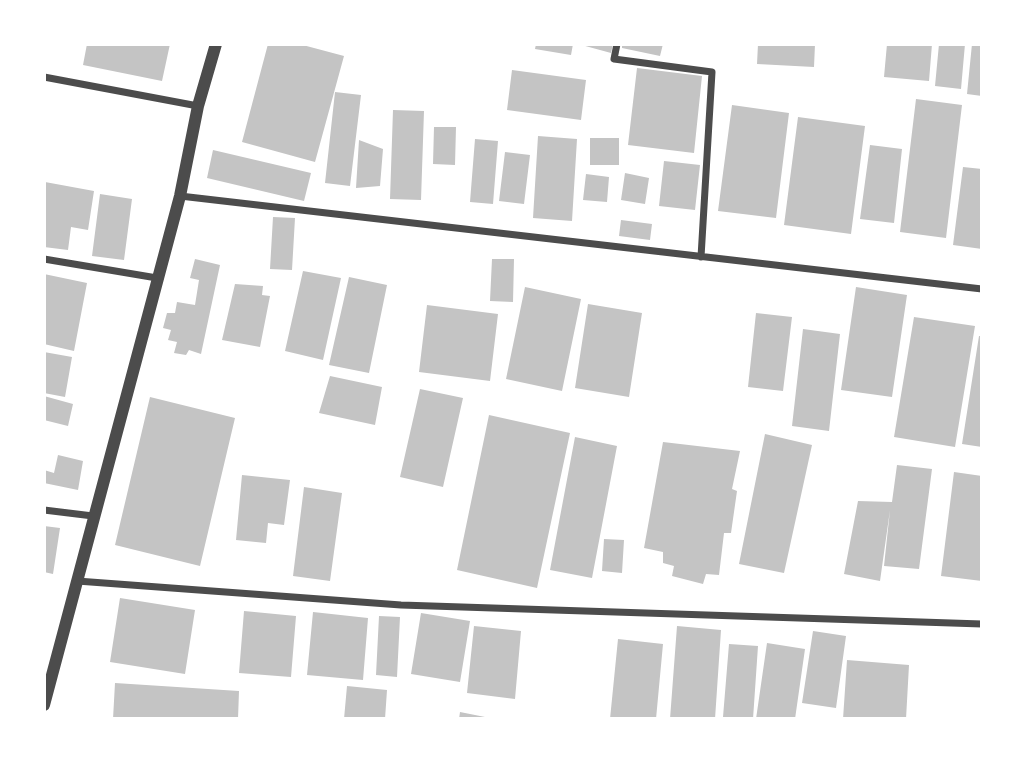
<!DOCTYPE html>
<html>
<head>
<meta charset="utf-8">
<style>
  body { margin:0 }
  #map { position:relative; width:1026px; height:763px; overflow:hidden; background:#fff; font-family:"Roboto Condensed",sans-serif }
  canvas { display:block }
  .frame { position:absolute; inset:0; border:46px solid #fff; pointer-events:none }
</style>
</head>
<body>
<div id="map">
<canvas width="1026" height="763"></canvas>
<div class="frame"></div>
</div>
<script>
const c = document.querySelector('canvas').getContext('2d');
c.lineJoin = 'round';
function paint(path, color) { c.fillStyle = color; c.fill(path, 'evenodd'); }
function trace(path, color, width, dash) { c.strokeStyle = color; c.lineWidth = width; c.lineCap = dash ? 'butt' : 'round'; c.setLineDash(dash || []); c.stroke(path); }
paint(new Path2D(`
  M87,44H170L162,81L83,65Z
  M268,44H299L344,56L315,162L242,142Z
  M536,44H573L571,55L535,49Z
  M578,44H613L611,53Z
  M622,44H663L660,56L622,48Z
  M758,44H815L814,67L757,64Z
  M887,44H932L929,81L884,77Z
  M939,44H965L961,89L935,86Z
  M972,44H982V96L967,94Z
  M637,68L702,76L694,153L628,145Z
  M512,70L586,80L581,120L507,110Z
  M335,92L361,95L350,186L325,183Z
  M916,99L962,105L946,238L900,232Z
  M732,105L789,113L776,218L718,211Z
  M393,110L424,111L421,200L390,199Z
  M798,117L865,126L851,234L784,225Z
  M434,127H456L455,165L433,164Z
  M538,136L577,139L572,221L533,218Z
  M590,138H619V165H590Z
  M475,139L498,141L493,204L470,202Z
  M359,140L383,149L380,186L356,188Z
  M870,145L902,149L894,223L860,219Z
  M213,150L311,173L304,201L207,178Z
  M505,152L530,155L524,204L499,201Z
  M664,161L700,165L695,210L659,206Z
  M963,167L982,169V249L953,245Z
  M625,173L649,178L645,204L621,200Z
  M586,174L609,177L607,202L583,200Z
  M45,182L94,191L88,230L71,227L68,250L44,247Z
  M100,194L132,199L124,260L92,256Z
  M273,217L295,218L292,270L270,269Z
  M621,220L652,224L650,240L619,236Z
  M195,259L220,265L201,354L189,350L186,355L174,353L177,342L168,340L171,330L163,328L167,313H175L177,302L195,305L199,280L190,278Z
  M492,259H514L513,302L490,301Z
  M303,271L341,278L323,360L285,351Z
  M44,274L87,283L74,351L44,344Z
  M349,277L387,285L369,373L329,365Z
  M235,284L263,286L262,295L270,296L260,347L222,340Z
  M525,287L581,299L562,391L506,379Z
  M856,287L907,295L892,397L841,390Z
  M588,304L642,313L629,397L575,388Z
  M427,305L498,314L490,381L419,372Z
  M756,313L792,317L783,391L748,387Z
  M914,317L975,326L955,447L894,437Z
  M803,329L840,334L829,431L792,426Z
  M979,336H982V447L962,444Z
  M44,352L72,357L65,397L44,393Z
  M330,376L382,387L375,425L319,413Z
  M420,389L463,398L443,487L400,477Z
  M44,396L73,404L68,426L44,420Z
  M150,397L235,418L200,566L115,545Z
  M489,415L570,433L537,588L457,570Z
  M765,434L812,445L784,573L739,564Z
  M575,437L617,446L592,578L550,570Z
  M663,442L740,451L732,489L737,491L731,533H724L719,575L706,574L703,584L672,576L674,566L663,563V552L644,548Z
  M58,455L83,461L78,490L44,483V470L54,473Z
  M897,465L932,469L919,569L884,566L890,510L880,581L844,574L858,501L892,502Z
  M954,472L982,476V581L941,576Z
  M242,475L290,480L284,525L268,523L266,543L236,540Z
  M304,487L342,493L330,581L293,576Z
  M44,526L60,528L53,574L44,572Z
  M604,539L624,540L622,573L602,571Z
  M120,598L195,610L185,674L110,662Z
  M244,611L296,616L291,677L239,673Z
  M313,612L368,618L363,680L307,675Z
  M421,613L470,621L460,682L411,674Z
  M379,616L400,617L397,677L376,675Z
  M474,626L521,631L515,699L467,693Z
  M677,626L721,630L715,719H670Z
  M813,631L846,636L836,708L802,703Z
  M618,639L663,644L656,719H610Z
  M767,643L805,649L795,719H756Z
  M729,644L758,646L753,719L723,717Z
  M847,660L909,665L906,719H843Z
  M115,683L239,691L238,719H113Z
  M347,686L387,690L385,719H344Z
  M460,712L490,718V719H459Z`), '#c4c4c4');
trace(new Path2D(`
  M617,44L614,59L712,72L701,257
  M44,77L198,106
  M180,196L982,289
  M44,259L157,278
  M44,510L93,516
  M77,581L401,605L982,624`), '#4c4c4c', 7);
trace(new Path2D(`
  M44,705L180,196L198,106L216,44`), '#4c4c4c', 12);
</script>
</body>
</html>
